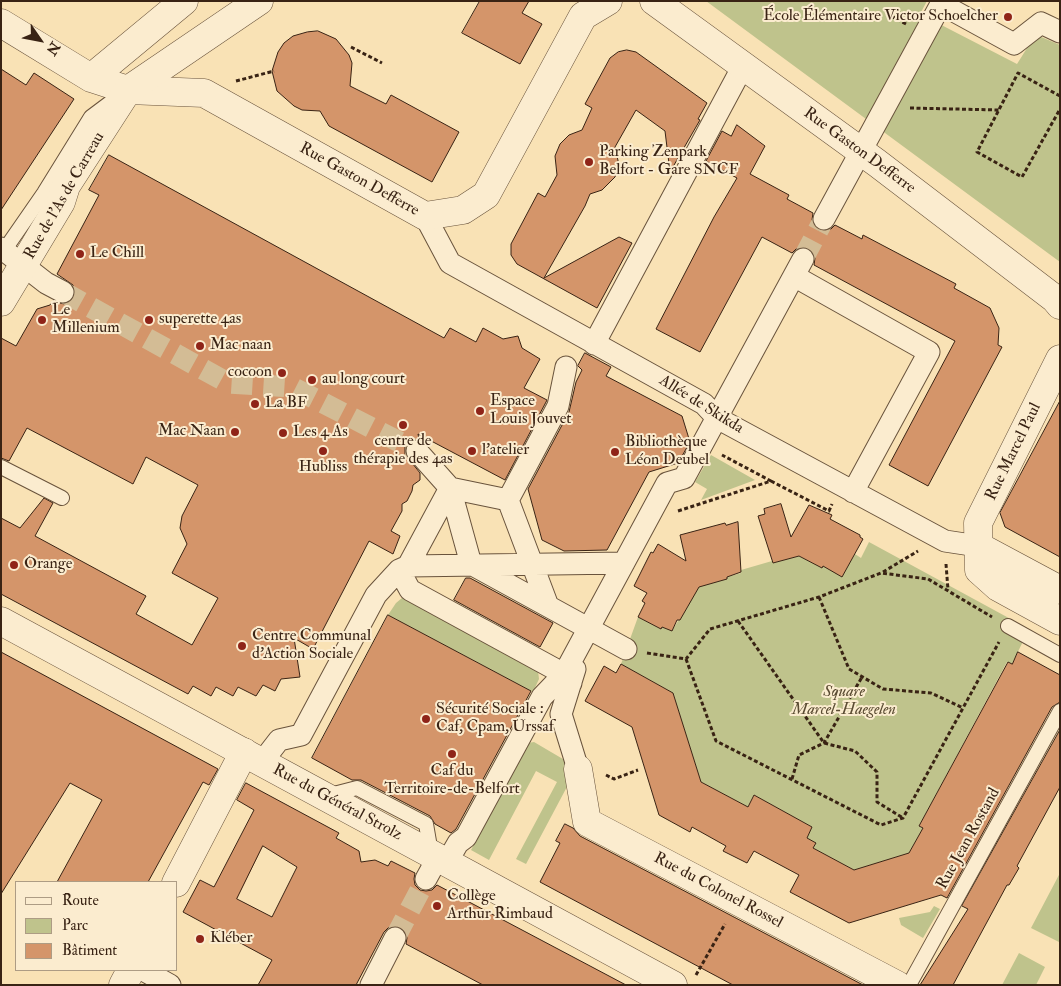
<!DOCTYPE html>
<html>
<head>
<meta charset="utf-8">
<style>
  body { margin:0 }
  #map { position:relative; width:1061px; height:986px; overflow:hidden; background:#f9e2b5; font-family:"IM FELL Double Pica",serif }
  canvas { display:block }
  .frame { position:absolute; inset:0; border:2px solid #392314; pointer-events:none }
  .legend { position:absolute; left:15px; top:881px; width:162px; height:90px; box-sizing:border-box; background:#fbeccf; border:1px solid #ad9c84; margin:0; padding:6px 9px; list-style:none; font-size:15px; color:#392314 }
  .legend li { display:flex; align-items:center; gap:10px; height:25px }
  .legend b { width:25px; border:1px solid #ad9c84 }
  .north { position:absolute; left:15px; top:15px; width:50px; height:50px; -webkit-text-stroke:4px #fbeccf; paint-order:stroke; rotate:123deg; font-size:14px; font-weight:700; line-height:20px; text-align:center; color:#392314 }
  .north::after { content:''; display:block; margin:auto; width:18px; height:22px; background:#392314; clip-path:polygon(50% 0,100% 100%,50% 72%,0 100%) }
</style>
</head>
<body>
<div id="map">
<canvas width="1061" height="986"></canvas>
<div class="frame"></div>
<ul class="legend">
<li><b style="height:6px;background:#fbeccf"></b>Route</li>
<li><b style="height:14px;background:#bfc38c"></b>Parc</li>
<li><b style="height:14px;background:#d4956a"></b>Bâtiment</li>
</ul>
<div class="north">N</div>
</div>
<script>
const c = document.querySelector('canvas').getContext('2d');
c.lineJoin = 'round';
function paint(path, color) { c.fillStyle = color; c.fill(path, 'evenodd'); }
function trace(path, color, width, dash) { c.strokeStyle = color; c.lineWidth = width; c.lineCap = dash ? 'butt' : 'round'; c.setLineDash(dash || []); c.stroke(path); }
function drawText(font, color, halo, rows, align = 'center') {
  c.font = font + ' "IM FELL Double Pica",serif'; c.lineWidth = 4; c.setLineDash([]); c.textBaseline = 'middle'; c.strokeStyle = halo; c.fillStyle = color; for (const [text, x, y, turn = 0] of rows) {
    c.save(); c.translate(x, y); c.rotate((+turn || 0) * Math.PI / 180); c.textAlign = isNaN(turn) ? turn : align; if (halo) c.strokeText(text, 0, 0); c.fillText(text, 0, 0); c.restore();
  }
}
paint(new Path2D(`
  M706,1H927L920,14L1017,64L1034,37L1039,36L1060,45V262Z
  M711,455L755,480L701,500L707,489L695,482Z
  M869,542L1029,629L1012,664L1007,662L919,826L923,828L909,853L854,870L813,848L815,843L807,838L812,827L754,795L748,807L701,782L673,693L621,664L638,617L661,629L662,627L672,630L688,606L681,591L727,579V577L741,573V570L772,561L773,563L799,556L822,568L823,566L842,576L855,554L861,558Z
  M402,598L409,599L538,671L539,679L533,692L388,615L396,603Z
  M534,742L568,762L569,783L526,864L516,859L557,782L536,771L489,860L471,850L528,743Z
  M1060,873V940L1059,942L1031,928Z
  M934,906L940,909L923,938L901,925L899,918L930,912Z
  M1019,953L1045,967L1036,985H1002Z`), '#bfc38c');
const building = new Path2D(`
  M480,1H529L522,13L542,24L520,64L462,33Z
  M318,31L336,39L349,55L352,63L350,86L386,104L391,95L459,132L432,182L329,126L320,111L302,110L294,106L277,91L272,71L278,52L284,43L293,36L307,32Z
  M627,50L636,52L707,103L698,119L700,120L670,172L665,131L636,110L615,147L619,165L615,177L602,190L590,194L585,206L544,278L619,237L632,243L597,308L517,264L511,255V244L538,193L545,197L557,175L555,156L560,144L569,135L582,130L592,108L585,104L610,58L618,52Z
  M1,69L26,85L34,73L74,99L1,210Z
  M737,125L765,146L750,174L789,195L787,199L813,213L812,220L814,226L818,230L825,231L831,229L835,225L862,239L863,235L956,284L954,288L990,308L999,328L998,345L1002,347L928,486L889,465L955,341L814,265L815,258L813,252L809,248L802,247L796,249L792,253L762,237L700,352L656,329L714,217L737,178L706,161L722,131L731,136Z
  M109,155L444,338L450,328L476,342L483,328L503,339L518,336L522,348L540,359L524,388L547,400L546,402L505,480L418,434L419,439L409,441L405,447V454L420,473V480L413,485L412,491L407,501L402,504V511L391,531L400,536L393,554L369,541L313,649L294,638L300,677L281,679L275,691L263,685L256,696L238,687L233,696L216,687L211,696L193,686L188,694L1,594V518L20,528L44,498L53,503L35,536L146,596L136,614L192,645L218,598L172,573L187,544L180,528L182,516L198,485L146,457L133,484L27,428L9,461L1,458V338L16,346L37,309L50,305L53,301L64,304L70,302L74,298L75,292L73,285L57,274L99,195L89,190Z
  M585,353L611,367L606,376L682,416L690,442L678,463L649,472L607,550L564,551L542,540L528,489L569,412L576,382L582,370L578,366Z
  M1060,401V557L1005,527L1000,513Z
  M781,504L791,537L809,505L832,515L830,519L860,535V537L863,539L842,577L823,566L822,568L799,556L773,563L758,516L765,514L764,509Z
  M738,522L741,572L727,577V579L699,587L680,620H677L672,631L662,627L661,629L638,617L645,603L642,601L647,593L634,586L651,552L653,553L658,544L686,561L680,535L725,523L726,525Z
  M466,578H470L553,623L540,647L454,600Z
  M388,615L531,691L456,829L451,833L435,824L430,816L361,780H352L312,758Z
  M1,652L218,769L209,785L203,782L148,882H57L102,800L70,783L1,894Z
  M1018,652L1060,675V702L1052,707L947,898L941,895L849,923L790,892L799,875L754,851L747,863L723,851L726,846L692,827L690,832L659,815L632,727L585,701L604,666L616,673L621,664L673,693L701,782L748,807L754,795L812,827L807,838L816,843L813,848L854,870L909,853L923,828L919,826L1008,662L1012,664Z
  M1060,730V787L1017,866L1019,868L1009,885H1007L953,985H920L968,909L962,906Z
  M246,783L339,833L336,838L359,851L361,862L375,860L388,866L391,861L415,873L414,879L415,885L420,890L426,891L432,890L437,885L626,985H483L406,944L407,938L406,932L401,927L395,926L389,927L384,932L356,985H258L272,960L183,912L200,880L214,887L254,810L237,800ZM263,846L297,867L272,917L237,899Z
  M565,824L573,828L580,836L863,985H733L540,882L560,843L556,841Z`);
paint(building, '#d4956a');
trace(building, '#392314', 1);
trace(new Path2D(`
  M803,259L824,219
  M63,292L228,383L292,387L417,451
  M395,938L426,879`), '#d3bc95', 21, [21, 11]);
const service = new Path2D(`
  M1,255L44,193L91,117L111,102
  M1,467L62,498
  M1008,626L1060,655
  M326,796L357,788L426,824L431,853
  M909,985L1060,711`);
const pedestrian = new Path2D(`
  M425,216L450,263L704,404L717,418L945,541L978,546
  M824,219L941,4L1014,44L1041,23L1060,32
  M1,248L46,283L63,292
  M794,276L929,352L853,492
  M594,344L743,66
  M417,451L450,488L508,500L558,406L566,367
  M508,500L548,606
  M408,566L624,563
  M399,570L410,590L564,674L571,683
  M575,669L561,714L578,769
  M262,762L279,740L301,735L376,595L399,570L408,566L450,488L471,564L626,649
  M447,862L458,843L466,837L542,697L564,674L667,483L684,478L803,259
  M426,879L438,857
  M143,970L170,985
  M371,985L395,938`);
const minor = new Path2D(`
  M654,1L877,163L1055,299L1060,305
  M1,23L91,78L128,90L204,93L425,216L463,210L486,195L583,16L608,1
  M91,78L184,1
  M1060,359L978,523L979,570L998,587L1060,621
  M978,546L1060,590
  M578,769L587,822L897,985
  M176,883L244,752
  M123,985L131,970`);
const tertiary = new Path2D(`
  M1,302L61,202L66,186L128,90L259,1
  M1,621L673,985`);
trace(service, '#69533c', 16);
trace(pedestrian, '#69533c', 23);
trace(minor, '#69533c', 29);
trace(tertiary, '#69533c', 29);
trace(new Path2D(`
  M891,16L906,24
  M351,47L382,63
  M236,81L274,71
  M1060,96L1018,73L977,152L1022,177L1060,109
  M910,108L999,110
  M771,481L829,511L832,504
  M678,511L771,481L722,455
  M946,564L948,590
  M883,572L918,551
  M819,597L849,669L883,689L931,693L963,708
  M738,621L824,743L855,751L877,772V802L903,818
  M647,653L686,659L710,629L819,597L881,573L928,579L992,617
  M686,659L716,741L881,825L903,818L999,642
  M606,775L614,779L638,770
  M792,779L799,755L824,743L862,677
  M696,975L725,924`), '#392314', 3, [4, 2.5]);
trace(service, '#fbeccf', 14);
trace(pedestrian, '#fbeccf', 21);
trace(minor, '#fbeccf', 28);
trace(tertiary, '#fbeccf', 28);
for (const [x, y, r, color] of [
  [1008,17,5,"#8f2418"],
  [589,162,5,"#8f2418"],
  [80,254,5,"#8f2418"],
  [42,320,5,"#8f2418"],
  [149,320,5,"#8f2418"],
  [200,346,5,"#8f2418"],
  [282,373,5,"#8f2418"],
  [312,380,5,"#8f2418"],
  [255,404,5,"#8f2418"],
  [480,411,5,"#8f2418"],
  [403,425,5,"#8f2418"],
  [235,432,5,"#8f2418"],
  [283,433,5,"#8f2418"],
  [323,451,5,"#8f2418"],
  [472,451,5,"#8f2418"],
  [615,452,5,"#8f2418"],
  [14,565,5,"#8f2418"],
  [242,646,5,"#8f2418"],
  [426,719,5,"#8f2418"],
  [452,754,5,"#8f2418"],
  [437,906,5,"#8f2418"],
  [200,939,5,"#8f2418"]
]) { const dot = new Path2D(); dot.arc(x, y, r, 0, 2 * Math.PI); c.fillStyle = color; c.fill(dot); trace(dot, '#fbeccf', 2); }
drawText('16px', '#392314', '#fbeccf', [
  ["École Élémentaire Victor Schoelcher",998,17,"right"],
  ["Parking Zenpark",599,153],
  ["Belfort - Gare SNCF",599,171],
  ["Le Chill",90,254],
  ["Le",52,311],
  ["Millenium",52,329],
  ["superette 4as",159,320],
  ["Mac naan",210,346],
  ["cocoon",272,373,"right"],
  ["au long court",322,380],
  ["Espace",490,402],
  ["Louis Jouvet",490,420],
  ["La BF",265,404],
  ["Mac Naan",225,432,"right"],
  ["Les 4 As",293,433],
  ["centre de",403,442,"center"],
  ["thérapie des 4as",403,460,"center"],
  ["Bibliothèque",625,443],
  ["Léon Deubel",625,461],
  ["l'atelier",482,451],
  ["Hubliss",323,468,"center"],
  ["Orange",24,565],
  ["Centre Communal",252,637],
  ["d'Action Sociale",252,655],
  ["Sécurité Sociale :",436,710],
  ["Caf, Cpam, Urssaf",436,728],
  ["Caf du",452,772,"center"],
  ["Territoire-de-Belfort",452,790,"center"],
  ["Collège",447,897],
  ["Arthur Rimbaud",447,915],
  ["Kléber",210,939]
], 'left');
drawText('16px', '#392314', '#fbeccf', [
  ["Rue Gaston Defferre",859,151,36],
  ["Rue Gaston Defferre",359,180,29],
  ["Rue de l'As de Carreau",65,196,-60],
  ["Allée de Skikda",701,405,32],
  ["Rue Marcel Paul",1014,452,-64],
  ["Rue du Général Strolz",337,803,28],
  ["Rue Jean Rostand",969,839,-61],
  ["Rue du Colonel Rossel",718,891,28]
]);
drawText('italic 16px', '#5a4b32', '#fbeccf', [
  ["Square",844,693],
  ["Marcel-Haegelen",844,711]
]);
</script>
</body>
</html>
